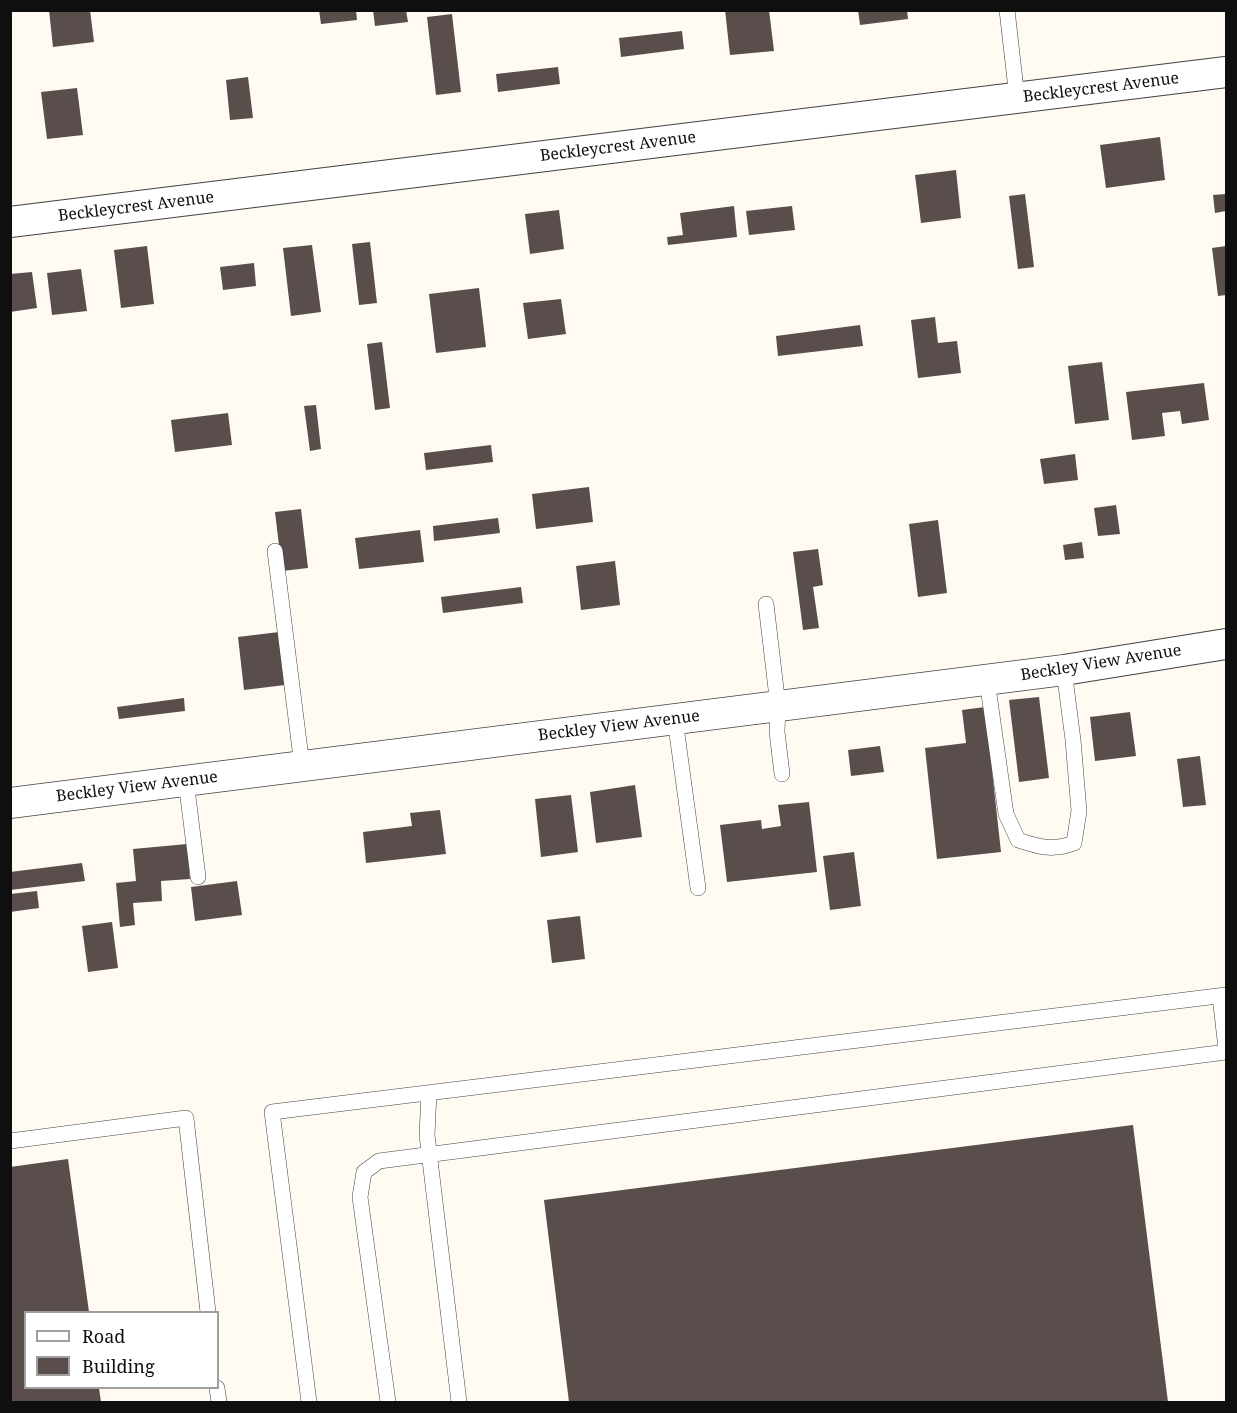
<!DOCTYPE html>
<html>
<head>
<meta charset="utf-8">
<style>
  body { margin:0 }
  #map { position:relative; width:1237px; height:1413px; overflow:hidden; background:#fffbf2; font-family:"Noto Serif",serif }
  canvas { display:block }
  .frame { position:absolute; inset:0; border:12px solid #0f0f0f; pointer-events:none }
  .legend { position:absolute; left:24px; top:1311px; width:195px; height:78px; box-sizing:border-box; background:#fff; border:2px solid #9f9f9f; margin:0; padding:8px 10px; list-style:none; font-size:18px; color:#0f0f0f }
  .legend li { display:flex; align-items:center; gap:12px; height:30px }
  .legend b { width:30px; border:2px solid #9f9f9f }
</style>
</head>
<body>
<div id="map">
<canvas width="1237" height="1413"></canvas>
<div class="frame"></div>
<ul class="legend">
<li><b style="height:8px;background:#fff"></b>Road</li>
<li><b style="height:16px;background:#594e4b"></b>Building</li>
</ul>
</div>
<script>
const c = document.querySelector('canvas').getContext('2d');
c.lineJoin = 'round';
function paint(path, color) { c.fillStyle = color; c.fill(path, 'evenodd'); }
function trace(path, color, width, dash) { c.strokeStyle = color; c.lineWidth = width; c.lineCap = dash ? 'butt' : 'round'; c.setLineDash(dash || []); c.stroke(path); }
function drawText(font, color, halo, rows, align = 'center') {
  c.font = font + ' "Noto Serif",serif'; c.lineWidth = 6; c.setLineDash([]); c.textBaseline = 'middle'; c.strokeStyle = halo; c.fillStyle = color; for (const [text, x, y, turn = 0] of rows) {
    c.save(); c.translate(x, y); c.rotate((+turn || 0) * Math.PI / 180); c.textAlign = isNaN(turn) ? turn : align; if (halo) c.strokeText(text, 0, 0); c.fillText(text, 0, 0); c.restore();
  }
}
paint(new Path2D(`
  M49,10H90L94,42L53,47Z
  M319,10H356L357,20L321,24Z
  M373,10H406L408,22L375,26Z
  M725,10H769L774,51L730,55Z
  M858,10H907L908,19L860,25Z
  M452,14L461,92L436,95L427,17Z
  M682,31L684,49L621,57L619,38Z
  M558,67L560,84L498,92L496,74Z
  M248,77L253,118L230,120L226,80Z
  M77,88L83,135L47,139L41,92Z
  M1160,137L1165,180L1106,188L1100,145Z
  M956,170L961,218L921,223L915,175Z
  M1025,194L1034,267L1018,269L1009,196Z
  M1226,194V211L1215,213L1213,195Z
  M734,206L737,237L668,245L667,237L683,235L680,213Z
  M792,206L795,230L749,235L746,211Z
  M559,210L564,249L530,254L525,214Z
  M370,242L377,303L359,305L352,244Z
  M312,245L321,312L291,316L283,248Z
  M147,246L154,304L121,308L114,250Z
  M1226,246V295L1218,296L1212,248Z
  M254,263L256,286L223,290L220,267Z
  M81,269L87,311L52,315L47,273Z
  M32,272L37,308L10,312V274Z
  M479,288L486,347L436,353L429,294Z
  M561,299L566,334L528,339L523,303Z
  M935,317L938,343L957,341L961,373L918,378L911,320Z
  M860,325L863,346L778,356L776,336Z
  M382,342L390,408L375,410L367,344Z
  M1102,362L1109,420L1075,424L1068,366Z
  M1204,383L1209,420L1182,424L1180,411L1162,413L1165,436L1132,440L1126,392Z
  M316,405L321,449L310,451L304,406Z
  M228,413L232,445L175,452L171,420Z
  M491,445L493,462L426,470L424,453Z
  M1075,454L1078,480L1044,484L1040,459Z
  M589,487L593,522L536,529L532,494Z
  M1116,505L1120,534L1098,536L1094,508Z
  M301,509L308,568L282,571L275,512Z
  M498,518L500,533L434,541L433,526Z
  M938,520L947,593L918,597L909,524Z
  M420,530L424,562L359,569L355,538Z
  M1082,542L1084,558L1065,560L1063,545Z
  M818,549L823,585L813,587L819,628L803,630L793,552Z
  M615,561L620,605L581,610L576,566Z
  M521,587L523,603L443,613L441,597Z
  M279,632L285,685L244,690L238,637Z
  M1039,697L1049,778L1019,782L1009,700Z
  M184,698L185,711L119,719L117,707Z
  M985,707L1001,852L937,859L925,748L966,743L962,710Z
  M1130,712L1136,756L1095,761L1090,717Z
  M880,746L884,772L851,776L848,750Z
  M1200,756L1206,805L1183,807L1177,759Z
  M635,785L642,837L596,843L590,792Z
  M571,795L578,852L541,857L535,799Z
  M809,802L817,872L727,882L720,825L761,820L762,829L781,826L778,805Z
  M440,810L446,854L366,863L363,832L412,826L410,813Z
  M187,844L190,879L161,881L162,901L133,903L135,925L120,927L116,883L136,881L133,849Z
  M854,852L861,906L830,910L823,856Z
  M82,863L85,881L10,890V872Z
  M237,881L242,915L195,921L191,887Z
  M37,891L39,908L10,912V894Z
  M580,916L585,959L552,963L547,920Z
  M112,922L118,968L88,972L82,926Z
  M1133,1125L1168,1402H569L544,1200Z
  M68,1159L89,1312H26V1388H99L101,1402H10V1167Z`), '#594e4b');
const lane = new Path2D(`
  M1007,10L1017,98
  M275,551L302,766
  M766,604L778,706L777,732L782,774
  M987,680L1006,814L1018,840C1039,847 1052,851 1074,843L1079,811L1073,740L1064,670
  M675,719L698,888
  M186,781L198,877
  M1220,996L1226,1049
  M429,1093L427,1135L459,1402
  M10,1141L186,1118L208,1312
  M217,1388L219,1402
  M309,1402L272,1112L1226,995
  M388,1402L360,1197L364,1172L379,1161L1226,1052`);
const street = new Path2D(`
  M10,222L1226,72
  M10,803L1064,670L1226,644`);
trace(lane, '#424242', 16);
trace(street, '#424242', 32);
trace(lane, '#fff', 15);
trace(street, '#fff', 30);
drawText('16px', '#0f0f0f', '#fff', [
  ["Beckleycrest Avenue",1101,88,-7],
  ["Beckleycrest Avenue",618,147,-7],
  ["Beckleycrest Avenue",136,207,-7],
  ["Beckley View Avenue",1101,663,-9],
  ["Beckley View Avenue",619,726,-7],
  ["Beckley View Avenue",137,787,-7]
]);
</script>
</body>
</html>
